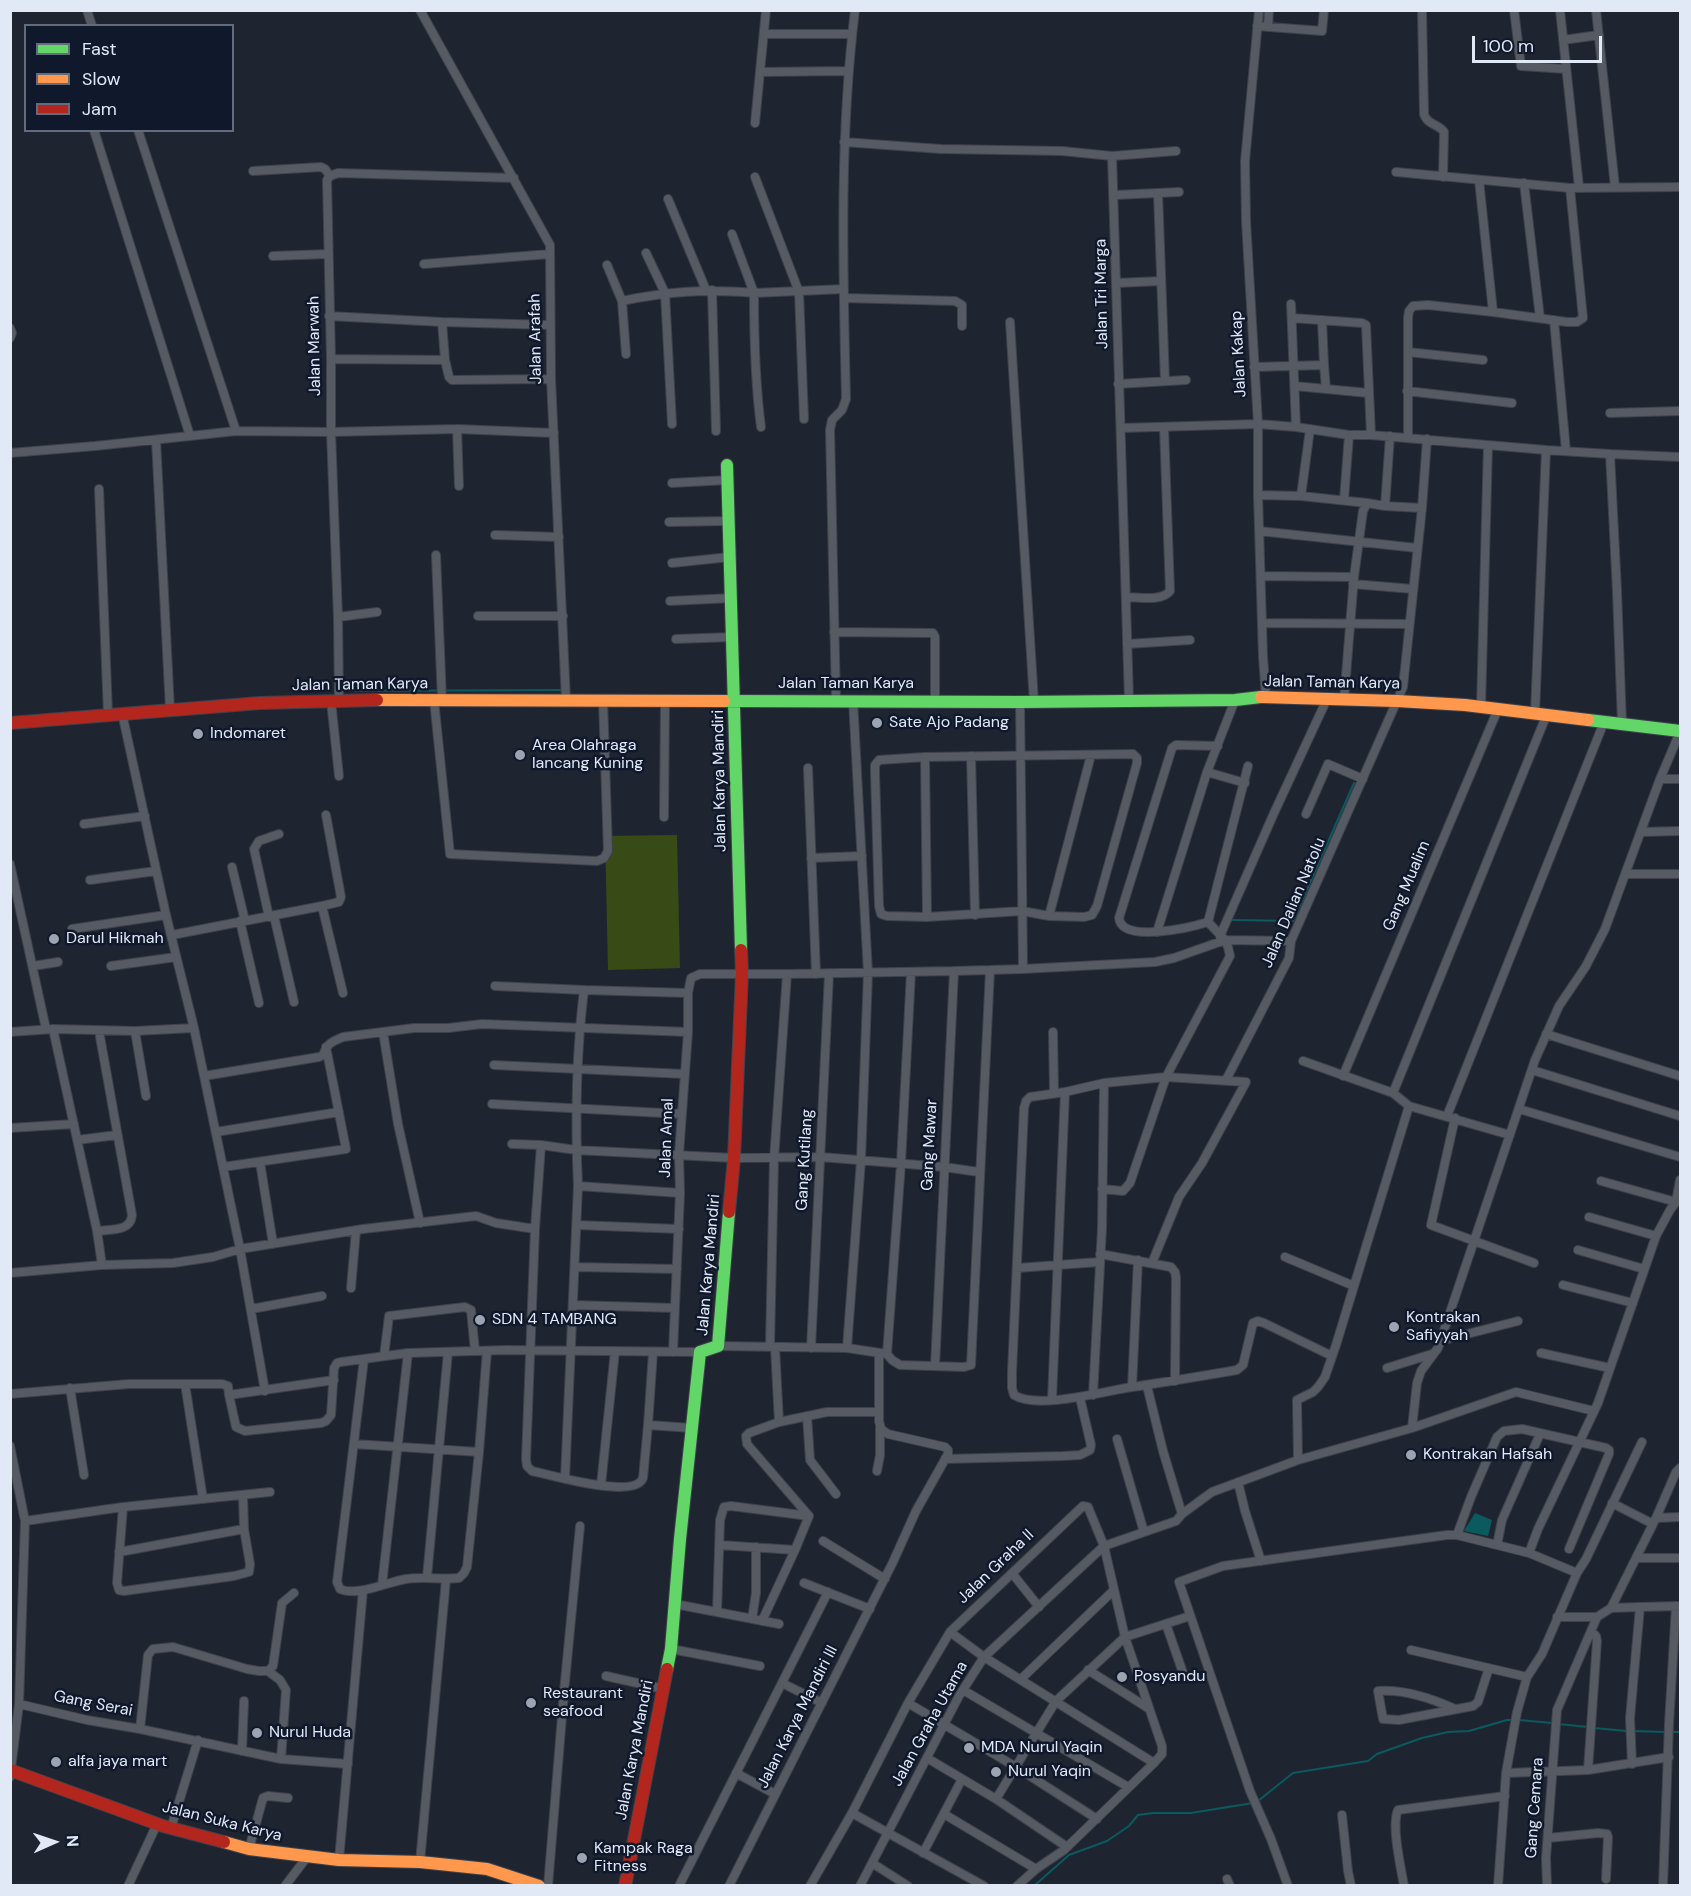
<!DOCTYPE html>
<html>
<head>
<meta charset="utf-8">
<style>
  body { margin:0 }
  #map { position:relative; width:1691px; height:1896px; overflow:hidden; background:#1f2530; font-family:"DM Sans",sans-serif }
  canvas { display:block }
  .frame { position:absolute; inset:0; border:12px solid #e1e8f6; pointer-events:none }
  .legend { position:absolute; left:24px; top:24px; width:210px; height:108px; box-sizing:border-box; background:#10182c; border:2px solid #646b7d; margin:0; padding:8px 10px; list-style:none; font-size:18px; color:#e1e8f6 }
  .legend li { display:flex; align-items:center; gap:12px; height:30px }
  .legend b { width:30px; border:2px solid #646b7d }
  .north { position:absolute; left:24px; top:1812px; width:60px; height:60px; -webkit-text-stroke:4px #10182c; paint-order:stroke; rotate:87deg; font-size:16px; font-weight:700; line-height:24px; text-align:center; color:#e1e8f6 }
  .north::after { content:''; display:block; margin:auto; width:21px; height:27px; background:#e1e8f6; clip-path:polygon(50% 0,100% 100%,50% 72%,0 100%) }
  .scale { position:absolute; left:1472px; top:36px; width:130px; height:27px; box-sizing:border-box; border:3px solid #e1e8f6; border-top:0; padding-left:8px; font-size:18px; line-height:21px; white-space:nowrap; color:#e1e8f6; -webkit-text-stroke:4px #10182c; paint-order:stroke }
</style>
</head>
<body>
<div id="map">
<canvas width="1691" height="1896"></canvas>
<div class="frame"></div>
<ul class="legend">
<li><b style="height:8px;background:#63d668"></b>Fast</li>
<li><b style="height:8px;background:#ff974d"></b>Slow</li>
<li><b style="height:8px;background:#b3261e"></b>Jam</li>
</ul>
<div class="north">N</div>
<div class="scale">100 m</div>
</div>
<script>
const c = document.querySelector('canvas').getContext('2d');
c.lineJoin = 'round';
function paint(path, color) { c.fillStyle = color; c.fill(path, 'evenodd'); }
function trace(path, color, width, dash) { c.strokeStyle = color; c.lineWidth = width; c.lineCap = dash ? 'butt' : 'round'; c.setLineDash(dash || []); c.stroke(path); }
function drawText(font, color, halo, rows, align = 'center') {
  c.font = font + ' "DM Sans",sans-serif'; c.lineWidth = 5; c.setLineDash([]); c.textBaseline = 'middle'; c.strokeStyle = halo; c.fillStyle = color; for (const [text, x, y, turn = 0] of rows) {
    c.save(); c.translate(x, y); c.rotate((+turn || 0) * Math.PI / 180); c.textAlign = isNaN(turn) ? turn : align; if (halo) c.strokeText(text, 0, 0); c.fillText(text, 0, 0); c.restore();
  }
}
paint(new Path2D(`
  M677,835L680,968L608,970L605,836Z`), '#384a15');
paint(new Path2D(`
  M1475,1513L1492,1520L1488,1536L1464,1531Z`), '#0a5a5f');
trace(new Path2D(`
  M350,691L562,690
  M1233,920L1293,921L1354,783
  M1519,1720L1552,1723
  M1558,1724L1588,1727
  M1594,1728L1627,1731
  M1632,1731L1666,1732
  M1671,1732H1680
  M1258,1801L1293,1773L1368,1761L1377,1754L1422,1738L1448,1732L1469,1731L1507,1720H1513
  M1034,1886L1069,1855L1107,1841L1129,1826L1138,1815L1153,1813H1191L1253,1803`), '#0a5a5f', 2);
const street = new Path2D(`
  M87,10L92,26
  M420,10L550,245L551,379L566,700
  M1259,10L1245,161L1246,221L1258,424V495L1263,657L1266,697
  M1422,10L1424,114C1427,125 1439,124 1444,132L1443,177
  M1514,10L1521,66L1566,69
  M1560,10L1579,187
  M1596,10L1615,187
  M1257,26L1322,31L1324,10
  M1268,27L1269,10
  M764,34H852
  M1563,40L1599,35
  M761,72L848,71
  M755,123L766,10
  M94,130L190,436L236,431
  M138,130L236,431L331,432L457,429L554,433
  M844,142L941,149L1062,151L1112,156L1176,151
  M1112,156L1129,700
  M253,171L321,167L325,169L330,176
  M1396,172L1570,188L1680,187
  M755,177L799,292L804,419
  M1479,180L1493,312
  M1524,183L1540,318
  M1158,193L1165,381
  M1115,195L1179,192
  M668,199L706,290
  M646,253L665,293L672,424
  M273,256L328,254
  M424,264L550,254
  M607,265L622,301L626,354
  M1117,283L1161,281
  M712,290L716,431
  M844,298L955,301L962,305V326
  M622,301C670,291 705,289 754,293L732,234
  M1291,304L1296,427
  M329,316L442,322L550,325
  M1554,320L1566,451
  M1010,322L1034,702
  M10,328L12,333L10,338
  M1408,352L1483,360
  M331,359L445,360L442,322
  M445,360L449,377L452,380L551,379
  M1324,365L1326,389
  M1254,367L1324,365L1322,320
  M1118,384L1186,380
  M1295,386L1368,393
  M1407,391L1512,403
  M1610,413L1680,411
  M761,427C755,382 754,337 754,293L844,289
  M1121,428L1258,424L1296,427L1349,435H1371L1366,325L1362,323L1292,318
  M457,429L459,486
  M1371,435L1546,450L1535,713
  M1408,437V318L1409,311L1413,306L1428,305L1493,312L1567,322H1577L1583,318L1570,188
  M156,440L170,709
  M1546,450L1610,454
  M10,453L95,446L190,436
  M672,483L728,480
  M99,489L108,714
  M1258,495L1301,496L1367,503L1363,511L1354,577L1344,700
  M1301,496L1310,429
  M1344,500L1349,435
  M1385,506L1390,436
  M1422,508L1427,439
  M669,522L729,521
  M1259,531L1417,548
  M495,535L559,537
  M436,555L442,700
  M672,563L730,557
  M1261,576L1354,577
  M1353,584L1413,589
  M1126,597C1139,597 1161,602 1170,591L1164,427
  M670,601L732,598
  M478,616H563
  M338,617L377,612
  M1262,623L1409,624
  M834,632L933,633L935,637V701
  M676,639L733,637
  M1127,644L1190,640
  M339,700L338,617L331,432V359L327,180L330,176L338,173L514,178
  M434,700L450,854L597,861L604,858L608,851L603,700
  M836,700L830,430L832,420L842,410L846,399C843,270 839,140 855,10
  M331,701L339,776
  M1481,707L1488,445
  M122,713L166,915L194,1028L240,1249L265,1391
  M1622,724L1617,591L1610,454L1680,457
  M1218,746L1176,745L1172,748L1119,918C1122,944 1192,927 1208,922L1225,940L1291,941
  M1133,754L1137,758V763L1097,906L1092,915L1084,917L1049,916L1022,911L927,917L887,916L881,914L879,906L875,773V765L879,760L925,757Z
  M971,756L975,915
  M925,757L927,917
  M808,768L816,974
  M1207,772L1245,783
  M1660,779H1680
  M1306,814L1328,764L1363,779
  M326,815L341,897L339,902L322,906L343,993
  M664,817L665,700
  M84,824L145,816
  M1641,832L1680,831
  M811,858L862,856
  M10,864L46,1029
  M232,867L245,921
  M1626,874H1680
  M90,880L156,871
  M274,916L294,1002
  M1049,916L1091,755
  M269,917L254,849L259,841L279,834
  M240,921L259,1003
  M1208,922L1248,766
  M72,929L166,915
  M1157,932L1207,772L1235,700
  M172,935L322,906
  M1220,936L1274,813L1327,699
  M33,966L58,962
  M111,966L176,957
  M1023,969L1155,962L1174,958L1225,940L1228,947L1230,956L1166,1077L1130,1183L1123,1191L1102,1189
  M990,970L1023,969L1020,702
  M495,986L584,990L688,993
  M53,1029L97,1231L102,1265
  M135,1031L146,1096
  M10,1032L53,1029L135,1031L194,1028
  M383,1032L398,1124L420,1223
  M1053,1032L1054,1093
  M1546,1034L1680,1076
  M1303,1061L1393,1093
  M494,1065L684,1074
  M1532,1070L1680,1116
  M204,1076L319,1057L323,1055C328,1043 331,1042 343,1037L414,1028H448L482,1024L688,1032
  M1343,1076L1498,709
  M1226,1080L1289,958L1291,941L1403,687L1422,508L1385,506L1367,503
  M1065,1092L1030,1097L1026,1101L1024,1108L1012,1372V1388L1014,1395C1037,1410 1105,1391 1132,1387C1167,1382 1202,1376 1237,1370L1243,1365L1253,1323L1258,1321L1264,1323L1332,1356
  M492,1104L682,1114
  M1519,1109L1680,1157
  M1447,1116L1604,722
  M1455,1118L1431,1225L1534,1263
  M10,1128L74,1124
  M216,1132L339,1112
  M1510,1135L1409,1106L1393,1093L1547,714
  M77,1140L117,1135
  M512,1144L541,1145L576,1150L734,1158L821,1157L944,1167L979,1172
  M541,1145L535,1229L526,1459L527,1466L532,1471C551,1475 635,1500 643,1478L648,1425
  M260,1162L273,1244
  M223,1167L346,1149L326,1047
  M1601,1181L1676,1202
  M578,1186L680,1193
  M1589,1217L1656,1236
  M577,1225L679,1229
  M97,1231C110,1229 131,1232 132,1215L99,1031
  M1578,1250L1644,1269
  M1100,1254L1171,1267L1175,1272L1176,1278L1175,1381
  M1285,1257L1354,1286
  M575,1267L677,1269
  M1017,1268L1099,1262
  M10,1273L102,1265L173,1263L213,1257L240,1249L363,1229L476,1216L496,1223L535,1229
  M1563,1285L1633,1303
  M351,1288L356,1230
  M573,1305L675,1308
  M251,1309L322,1296
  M1440,1341L1518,1321
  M718,1346L847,1348L887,1354L892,1360L900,1365L964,1367L971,1365L990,970L954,971L935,1366
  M770,1346L774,1159L787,974
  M775,1347L779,1422
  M811,1348L829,974
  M847,1348L861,1160L868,973L853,700
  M653,1352L648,1425L692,1428
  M673,1352L680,1193L679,1154L688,1032V993L691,978L700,974H787L954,971
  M1541,1353L1610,1368
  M887,1354L901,1163L911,972
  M384,1356L389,1316L465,1307L471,1310L475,1351
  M364,1359L337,1582L340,1589C357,1597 387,1582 406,1579C423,1576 441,1580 459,1578L464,1573L467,1567L479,1452L487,1351
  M1387,1368L1432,1354
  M185,1384L203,1499
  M1147,1386L1163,1451L1182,1514
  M1132,1387L1138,1260
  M70,1388L84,1475
  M10,1394L129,1384H222L228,1386L229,1395L334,1380
  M229,1395L236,1427L245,1431L321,1423L326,1421L331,1415L334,1368L337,1363L341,1362L408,1353L507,1350L700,1352
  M1093,1395L1102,1228L1104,1083
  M1052,1399L1065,1092L1104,1083L1166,1077L1246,1082L1202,1163L1179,1197L1152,1263
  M807,1416L810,1460L836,1494
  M1412,1428L1417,1383L1421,1371L1438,1348L1535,1060L1559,1006L1586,966L1605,929L1660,779L1680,732
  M1117,1439L1144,1532
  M354,1444L479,1452
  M10,1446L25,1521L19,1704L10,1777
  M945,1459L1063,1456L1080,1455L1090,1450L1091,1445L1080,1398
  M1298,1460L1297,1400L1313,1392L1318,1387L1325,1377L1336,1345L1409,1106
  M877,1471L880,1455V1428
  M565,1479L578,1186C575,1121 576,1055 584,990
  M1238,1482L1245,1511L1261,1561
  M601,1485L615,1351
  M1612,1503L1653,1524
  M123,1507L117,1583L119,1590L124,1591L234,1576L249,1572L250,1564L244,1529L243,1495
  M1656,1518L1680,1517
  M25,1521L123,1507L270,1492
  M1457,1535L1471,1497L1497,1437L1504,1431L1522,1429L1606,1448L1609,1450V1454L1569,1549
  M823,1541L885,1579
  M720,1545L795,1550
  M1497,1545L1502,1520L1540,1434
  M119,1552L244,1529
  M1529,1553L1538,1529L1598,1403L1656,1236L1670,1210L1676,1202L1680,1180
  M1636,1558H1680
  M1012,1573L1039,1607
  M427,1577L448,1352
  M804,1583L870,1609
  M382,1585L408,1353
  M675,1604L779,1624
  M1611,1608L1640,1607
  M717,1612L720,1520L724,1507L731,1506L809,1516
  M1557,1617H1597L1611,1608L1656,1518L1676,1472L1680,1468
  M752,1619L756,1593V1547
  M762,1621L795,1550L809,1516L747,1444L746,1436L749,1433L779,1422L827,1412H879
  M1166,1624L1183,1673
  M671,1649L760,1666
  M1411,1650L1527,1677
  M1088,1670L1148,1708
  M268,1671L280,1680L286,1690L281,1759
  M268,1671L273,1666L282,1603L294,1593
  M606,1676L664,1689
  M1021,1679L1114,1590
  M782,1683L822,1703
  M963,1690L1128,1787
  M908,1703L1016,1767L1097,1819
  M19,1704L87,1720L140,1729L148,1655L153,1649L173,1647L247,1669L259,1671H268
  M1455,1709C1431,1698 1404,1689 1378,1691L1383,1719L1399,1720L1473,1706L1478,1702L1489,1668
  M140,1729L281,1759L348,1764
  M242,1751L244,1701
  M927,1758L996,1799L1056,1701L1125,1637L1190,1616
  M1632,1764L1630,1718L1640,1607L1680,1606
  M1588,1770L1597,1641L1596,1636L1591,1631
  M736,1773L775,1794
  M1506,1773L1588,1770L1669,1757
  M996,1799L1067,1847
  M852,1813L984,1886
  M944,1814L1036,1869
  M1342,1815L1348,1871L1351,1886
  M171,1828L198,1740
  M1548,1838L1598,1833L1607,1834L1608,1837L1606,1879
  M249,1849L263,1798L268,1796L288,1798
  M923,1853L962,1779
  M339,1860L363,1590
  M420,1862L446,1579
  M872,1863L908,1886
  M1227,1879L1230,1886
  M128,1886L157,1824
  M285,1886L307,1857
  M548,1886L564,1692L580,1526
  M679,1886L828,1592
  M729,1886L893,1562L916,1511L948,1454V1450L945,1447L888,1434L881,1429L879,1421V1354
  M810,1886L852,1813L908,1703L950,1632L1083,1506L1088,1507L1104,1546L1125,1637L1162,1746V1754L1154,1763L984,1657L950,1632
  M860,1886L959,1696L984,1657L1104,1546L1176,1521L1182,1514L1212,1492L1298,1460L1412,1428L1516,1392L1594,1411
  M1017,1886L1036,1869L1064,1850L1154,1763
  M1288,1886L1271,1839L1250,1791L1179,1582L1223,1566L1447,1535H1457L1529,1553L1577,1573
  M1404,1886C1401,1868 1391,1825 1398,1810L1505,1796
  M1498,1886L1506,1773L1517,1712L1527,1677L1542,1654L1577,1573L1586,1559L1642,1442
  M1547,1886L1546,1858L1557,1710L1597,1617
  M1663,1886L1669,1724L1676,1606`);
const fast = new Path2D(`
  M727,465L741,950
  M724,701L1020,702L1235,700L1261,697
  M1588,720L1680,731
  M667,1669L671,1649L680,1539L700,1352L718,1346L729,1212`);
const slow = new Path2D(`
  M1261,697L1397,701L1465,705L1588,720
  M377,700L724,701
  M224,1842L249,1849L339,1860L420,1862L487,1869L539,1886`);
const jam = new Path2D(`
  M10,723L260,703L377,700
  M729,1212L734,1158L742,973L741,950
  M10,1770L163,1826L224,1842
  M625,1886L667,1669`);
trace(street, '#3e424c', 10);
trace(fast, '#3e424c', 14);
trace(slow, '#3e424c', 14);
trace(jam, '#3e424c', 14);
trace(street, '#565b63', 8);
trace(fast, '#63d668', 12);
trace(slow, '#ff974d', 12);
trace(jam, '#b3261e', 12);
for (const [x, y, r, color] of [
  [877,723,6,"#9da4b1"],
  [198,734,6,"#9da4b1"],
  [520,755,6,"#9da4b1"],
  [54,939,6,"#9da4b1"],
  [480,1320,6,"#9da4b1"],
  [1394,1327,6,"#9da4b1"],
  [1411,1455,6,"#9da4b1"],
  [1122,1677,6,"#9da4b1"],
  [531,1703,6,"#9da4b1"],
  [257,1733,6,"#9da4b1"],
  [969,1748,6,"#9da4b1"],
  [56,1762,6,"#9da4b1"],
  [996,1772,6,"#9da4b1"],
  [582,1858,6,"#9da4b1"]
]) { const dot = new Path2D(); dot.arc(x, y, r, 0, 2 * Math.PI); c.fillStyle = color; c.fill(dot); trace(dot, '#10182c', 2); }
drawText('16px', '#e1e8f6', '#10182c', [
  ["Jalan Tri Marga",1102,294,-91],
  ["Jalan Arafah",536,339,-91],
  ["Jalan Marwah",315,346,-91],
  ["Jalan Kakap",1239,354,-93],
  ["Jalan Taman Karya",1332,683,1],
  ["Jalan Taman Karya",846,684],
  ["Jalan Taman Karya",360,685,-1],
  ["Jalan Karya Mandiri",720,781,-91],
  ["Gang Mualim",1407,886,-67],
  ["Jalan Dalian Natolu",1294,903,-67],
  ["Jalan Amal",667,1138,-88],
  ["Gang Mawar",930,1145,-87],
  ["Gang Kutilang",805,1160,-87],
  ["Jalan Karya Mandiri",709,1265,-85],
  ["Jalan Graha II",996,1567,-44],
  ["Gang Serai",93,1704,11],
  ["Jalan Karya Mandiri III",798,1717,-63],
  ["Jalan Graha Utama",930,1724,-61],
  ["Jalan Karya Mandiri",635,1750,-79],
  ["Gang Cemara",1535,1808,-86],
  ["Jalan Suka Karya",222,1822,14]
]);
drawText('16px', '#e1e8f6', '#10182c', [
  ["Sate Ajo Padang",889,723],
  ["Indomaret",210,734],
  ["Area Olahraga",532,746],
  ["lancang Kuning",532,764],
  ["Darul Hikmah",66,939],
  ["Kontrakan",1406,1318],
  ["Safiyyah",1406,1336],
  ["SDN 4 TAMBANG",492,1320],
  ["Kontrakan Hafsah",1423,1455],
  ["Posyandu",1134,1677],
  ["Restaurant",543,1694],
  ["seafood",543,1712],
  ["Nurul Huda",269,1733],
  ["MDA Nurul Yaqin",981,1748],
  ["alfa jaya mart",68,1762],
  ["Nurul Yaqin",1008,1772],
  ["Kampak Raga",594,1849],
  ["Fitness",594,1867]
], 'left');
</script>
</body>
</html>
